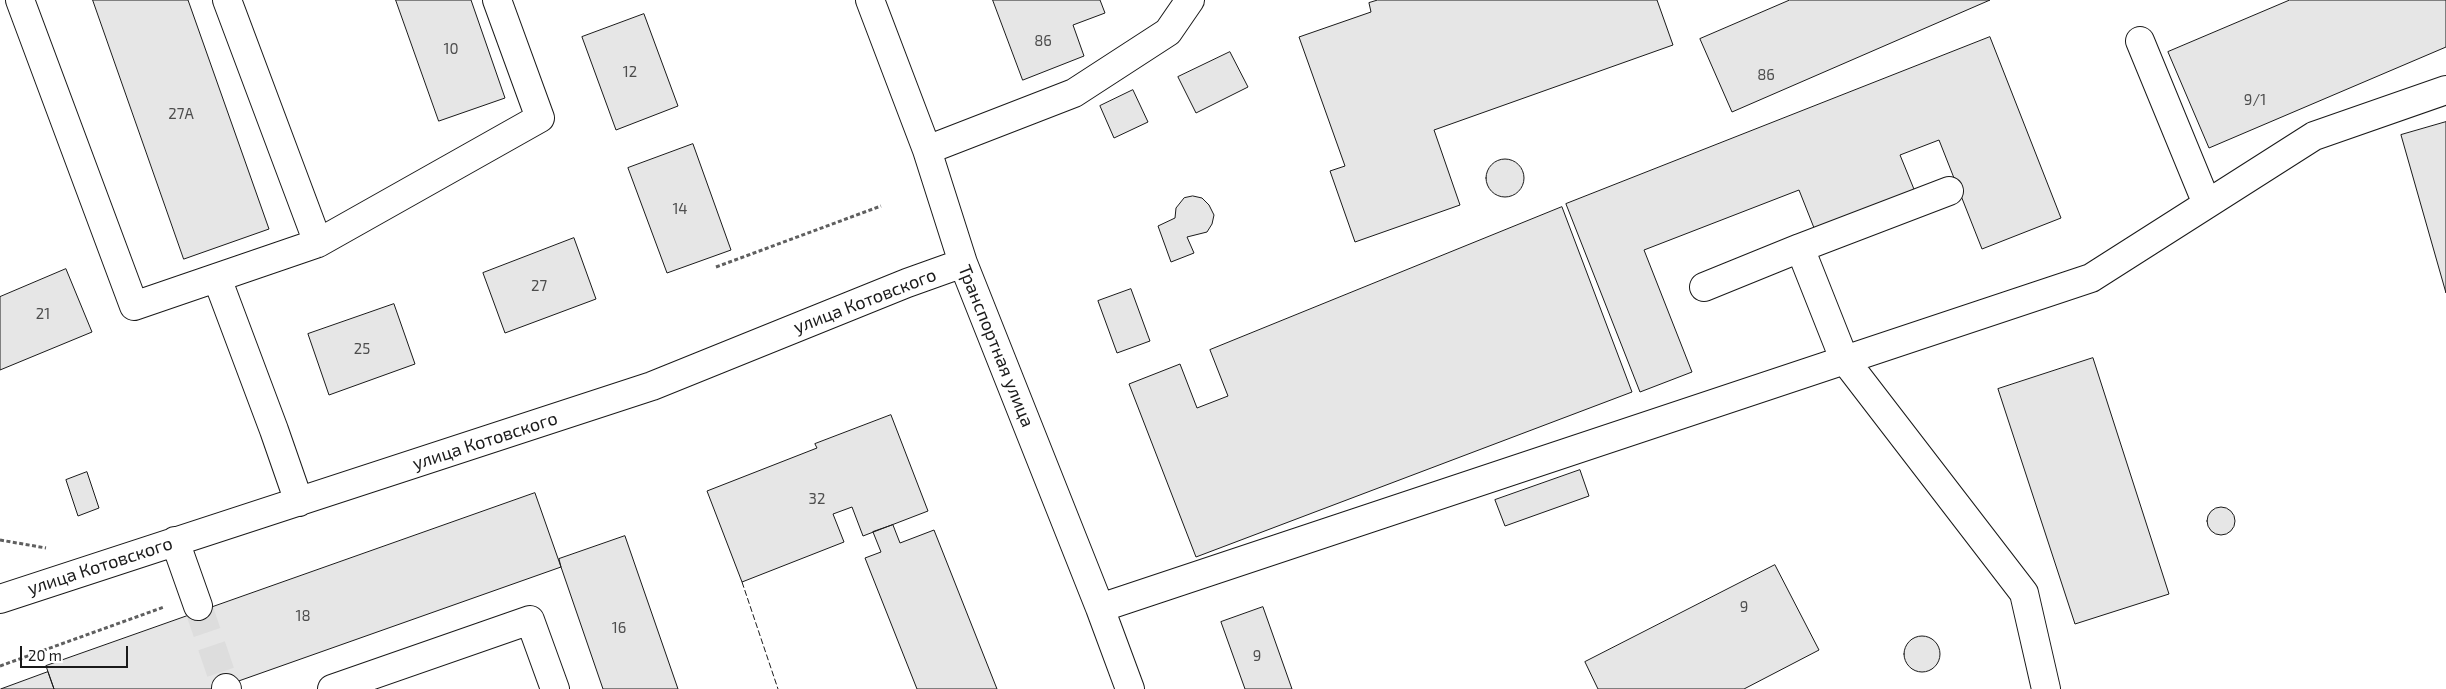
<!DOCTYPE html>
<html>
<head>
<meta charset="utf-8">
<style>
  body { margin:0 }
  #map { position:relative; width:2446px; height:689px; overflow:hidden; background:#fff; font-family:"Exo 2",sans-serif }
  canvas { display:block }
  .scale { position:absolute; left:20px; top:646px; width:108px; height:22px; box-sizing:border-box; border:2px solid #1a1a1a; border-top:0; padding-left:6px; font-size:15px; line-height:18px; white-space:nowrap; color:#1a1a1a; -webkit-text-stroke:4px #fff; paint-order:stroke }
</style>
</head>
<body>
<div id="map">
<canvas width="2446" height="689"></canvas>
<div class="scale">20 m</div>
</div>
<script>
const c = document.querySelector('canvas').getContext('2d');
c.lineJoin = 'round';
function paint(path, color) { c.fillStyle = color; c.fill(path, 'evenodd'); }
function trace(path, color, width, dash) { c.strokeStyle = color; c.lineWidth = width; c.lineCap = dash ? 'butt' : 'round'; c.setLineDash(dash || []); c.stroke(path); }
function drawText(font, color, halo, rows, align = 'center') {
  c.font = font + ' "Exo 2",sans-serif'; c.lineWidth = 4; c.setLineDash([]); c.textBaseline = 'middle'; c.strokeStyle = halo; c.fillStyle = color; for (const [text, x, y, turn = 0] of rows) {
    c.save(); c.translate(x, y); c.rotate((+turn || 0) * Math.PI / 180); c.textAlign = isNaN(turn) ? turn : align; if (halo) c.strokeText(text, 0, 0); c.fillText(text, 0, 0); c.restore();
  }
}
const building = new Path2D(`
  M93,0H188L269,229L184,259Z
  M396,0H471L505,98L439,121Z
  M993,0H1100L1105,13L1073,25L1084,56L1023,80Z
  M1378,0H1657L1673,45L1434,130L1460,205L1355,242L1330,171L1345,166L1299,37L1371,12L1369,3Z
  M1790,0H1990L1732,112L1700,39Z
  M2290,0H2446V47L2209,148L2168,52Z
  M644,14L678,106L616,130L582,37Z
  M1990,37L2061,218L1982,249L1939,140L1900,155L1918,199L1818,238L1799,190L1644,250L1692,372L1640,392L1566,204Z
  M1230,52L1248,87L1196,113L1178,77Z
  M1133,90L1148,122L1114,138L1100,106Z
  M2446,122V293L2401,135Z
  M693,144L731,250L667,273L628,168Z
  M1486 178a19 19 0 1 1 38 0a19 19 0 1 1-38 0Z
  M1193,196L1202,198L1209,205L1214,215L1212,224L1207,232L1187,237L1194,253L1171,262L1158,226L1175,218L1176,208L1184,198Z
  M1562,207L1632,392L1196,557L1129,384L1180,364L1197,408L1228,396L1210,350Z
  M574,238L596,299L505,333L483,273Z
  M66,269L92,332L0,370V297Z
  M1131,289L1150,341L1117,353L1098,301Z
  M394,304L415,364L329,395L308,334Z
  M2093,358L2169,594L2075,624L1998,389Z
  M891,415L928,511L863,536L852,507L833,514L844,542L742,582L707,491L817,448L815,444Z
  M1580,470L1589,496L1505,526L1495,500Z
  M87,472L99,508L78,516L66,480Z
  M535,493L561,567L216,689H54L46,666Z
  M2207 521a14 14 0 1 1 28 0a14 14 0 1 1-28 0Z
  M893,525L900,543L934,530L997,689H917L865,558L881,552L873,532Z
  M625,536L678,689H603L561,567L559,559Z
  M1775,565L1819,650L1744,689H1598L1585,662Z
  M1263,607L1292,689H1245L1221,622Z
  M1904 654a18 18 0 1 1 36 0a18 18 0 1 1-36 0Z
  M48,672L54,689H1Z`);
paint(building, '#e6e6e6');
trace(building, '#1a1a1a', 1);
trace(new Path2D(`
  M198,606L226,688`), '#ddd', 28, [28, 14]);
const minor = new Path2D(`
  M20,0L134,306L318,243L227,0
  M870,0L927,150L963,263L1100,608L1130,689
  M2140,41L2207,204
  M927,150L1074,93L1168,32L1190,0
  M1949,191L1800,248L1844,359L2024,593L2046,689
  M318,243L540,118L497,0
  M217,278L274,430L299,502
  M1704,287L1800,248
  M175,541L198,606
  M0,599L652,386L907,283L963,263
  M1100,608L2091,278L2314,136L2446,90
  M226,688L227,689
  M332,689L530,620L555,689`);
trace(minor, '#1a1a1a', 30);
trace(new Path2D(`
  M716,267L881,206
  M0,540L46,548
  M0,666L164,607`), '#5f5f5f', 3, [4, 2.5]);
trace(minor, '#fff', 28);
trace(new Path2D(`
  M742,582L778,689`), '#1a1a1a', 1, [6, 2.5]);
drawText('15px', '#4d4d4d', null, [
  ["86",1043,41],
  ["10",451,49],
  ["12",630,72],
  ["86",1766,75],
  ["9/1",2255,100],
  ["27А",181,114],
  ["14",680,209],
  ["27",539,286],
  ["21",43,314],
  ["25",362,349],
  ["32",817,499],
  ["9",1744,607],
  ["18",303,616],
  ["16",619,628],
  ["9",1257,656]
]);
drawText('18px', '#1a1a1a', '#fff', [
  ["улица Котовского",865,301,-21],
  ["Транспортная улица",996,346,68],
  ["улица Котовского",485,441,-18],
  ["улица Котовского",100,566,-18]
]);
</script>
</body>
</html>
